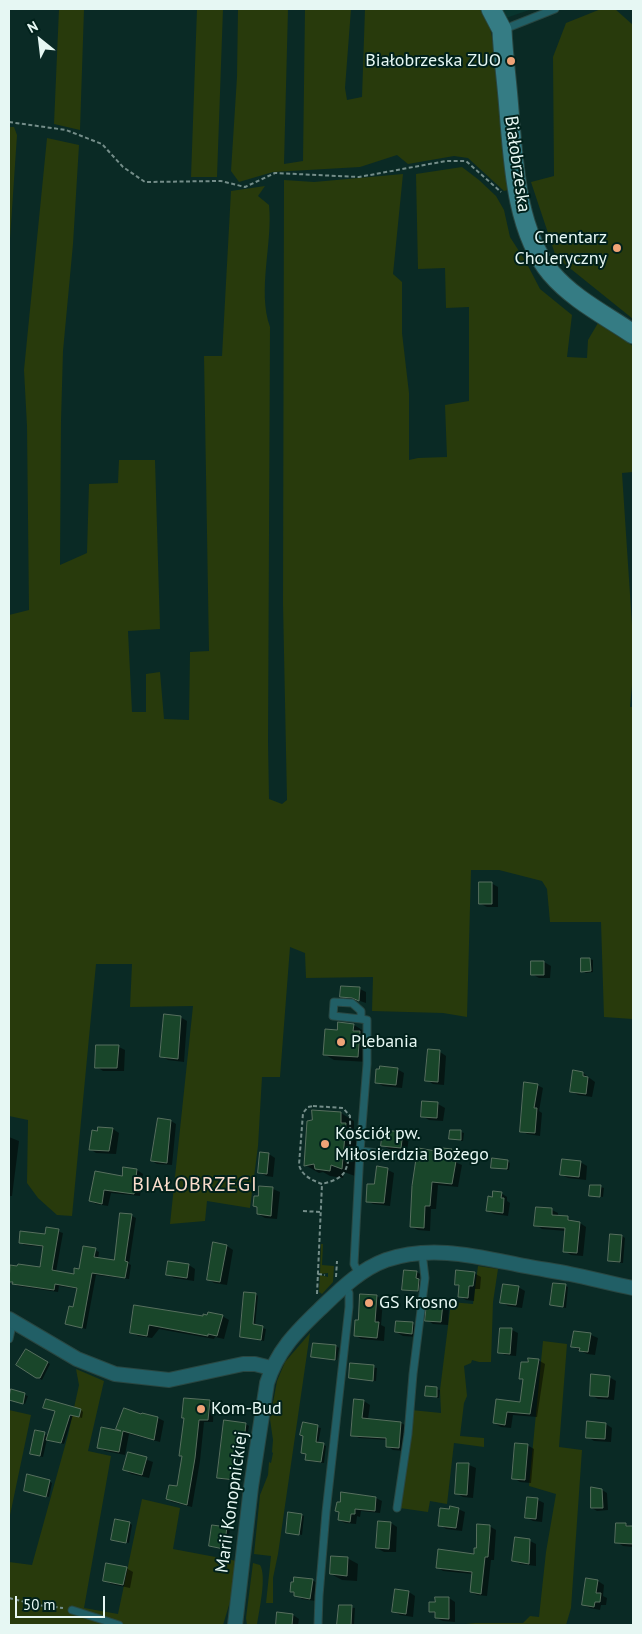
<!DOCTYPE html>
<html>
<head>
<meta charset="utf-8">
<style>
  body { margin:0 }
  #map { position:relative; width:642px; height:1634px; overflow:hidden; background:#0a2a25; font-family:"PT Sans",sans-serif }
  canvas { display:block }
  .frame { position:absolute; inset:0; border:10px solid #e6f7f3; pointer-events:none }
  .north { position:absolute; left:15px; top:15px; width:50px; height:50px; -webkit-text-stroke:4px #01211b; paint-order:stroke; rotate:331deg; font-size:14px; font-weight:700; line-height:20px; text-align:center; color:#e6f7f3 }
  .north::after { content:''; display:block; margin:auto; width:18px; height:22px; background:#e6f7f3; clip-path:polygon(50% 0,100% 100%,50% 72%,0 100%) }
  .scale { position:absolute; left:15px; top:1596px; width:90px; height:22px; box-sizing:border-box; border:2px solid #e6f7f3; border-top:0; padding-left:6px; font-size:15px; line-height:18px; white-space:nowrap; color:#e6f7f3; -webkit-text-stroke:4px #01211b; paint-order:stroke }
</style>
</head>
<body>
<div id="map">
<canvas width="642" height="1634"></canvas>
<div class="frame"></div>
<div class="north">N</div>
<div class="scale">50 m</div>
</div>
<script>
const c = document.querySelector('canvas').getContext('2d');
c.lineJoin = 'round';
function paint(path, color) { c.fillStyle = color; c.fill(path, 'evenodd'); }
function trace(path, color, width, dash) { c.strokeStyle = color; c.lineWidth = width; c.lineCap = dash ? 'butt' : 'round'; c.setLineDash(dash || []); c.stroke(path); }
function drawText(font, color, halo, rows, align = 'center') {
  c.font = font + ' "PT Sans",sans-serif'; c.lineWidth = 4; c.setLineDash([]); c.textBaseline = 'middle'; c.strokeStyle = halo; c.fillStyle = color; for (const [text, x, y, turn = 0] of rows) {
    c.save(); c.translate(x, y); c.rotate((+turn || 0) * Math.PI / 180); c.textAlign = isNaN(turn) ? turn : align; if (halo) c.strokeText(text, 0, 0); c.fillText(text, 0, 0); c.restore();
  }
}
paint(new Path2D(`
  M501,9H532L506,18Z`), '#08352e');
paint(new Path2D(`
  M59,9H84L80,130L54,124Z
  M197,9H223L217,177H191Z
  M238,9H288L284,164L303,161L305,9H351L345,88L347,100L362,97L365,9H481L489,23L502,85L512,189L504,191L468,158L454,156L408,164L397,155L360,167L273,172L239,182L231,171L237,77Z
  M601,9H615L633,25V319L556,257L531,182L554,176L553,57L566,23Z
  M9,127H14L17,135L9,254Z
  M47,138L79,145L73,244L63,351L61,421L60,565L87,553L89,484L118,483L119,460H155L160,629L128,631L132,712H146V674L160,672L164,719L189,720L190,652L209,651L204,356H222L231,191L265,186L258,196L269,205C273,243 257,290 270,327L268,742L269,799L282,804L287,800L283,603L284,180L314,182L403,174L393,274L402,282V333L409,393V460L418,458L447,457L445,405L469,401V307L446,308L445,268L418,269L416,174L462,167L479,180L496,196L504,210L510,237L526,262L540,289L572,315L567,357L587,358L588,340L598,323L633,346V472L622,473L633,640V675L630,707H633V1019L604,1017L601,922H550L547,889L542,881L499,870H471L467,1017L443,1013L372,1011L373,977L306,978L305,953L290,947L280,1077H262L258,1146L250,1208L207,1201L205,1221L170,1224L193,1006L130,1007L132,964H96L72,1216L57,1215L38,1198L27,1183L28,1120L9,1116V615L29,610L27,426L24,370Z
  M321,1244H323L322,1265L334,1266L333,1282L322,1294L319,1292L320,1275L328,1277V1273L320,1274Z
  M478,1266L498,1269L493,1302L491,1362H479L472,1360L471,1363L464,1366L467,1396L464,1403L460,1436L484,1438V1447L454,1443L447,1504L430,1501L428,1512L400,1508L411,1410L441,1413L440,1390L451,1302L473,1304Z
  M310,1333L278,1554L273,1578V1603H266L271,1556L254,1554L260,1495L268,1475L269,1462L271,1463L273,1453L272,1452L273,1440L270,1419L277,1381L285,1362Z
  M543,1341L567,1344L559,1447L582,1450L571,1608L566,1625H456L475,1623H523L530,1616L539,1617L546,1552L556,1494L529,1486Z
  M76,1369L104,1381L88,1451L111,1456L84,1608L118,1614L142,1499L180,1508L173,1549L242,1562L223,1625H9V1562L32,1565L68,1435L79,1385Z
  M9,1410L31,1415L9,1520Z
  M253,1563L260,1565C267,1576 259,1611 257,1625H247L246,1618Z`), '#283a0c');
paint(new Path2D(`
  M491,883L498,887V907H487L481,904Z
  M590,959L593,960V972L586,973L583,971Z
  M544,962L551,966L550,978H539L532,974Z
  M360,989L366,992V1003L360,1001L348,1000L342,996Z
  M180,1017L187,1021L184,1062L168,1060L161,1056Z
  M354,1025L364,1031L363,1035L370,1038L368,1062L334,1060L324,1054L338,1031Z
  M119,1047L125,1050L124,1071H103L97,1067Z
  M440,1052L446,1056L444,1085L433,1084L427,1080Z
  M397,1069L404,1073L402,1088L383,1086L376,1082Z
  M583,1073L595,1082L592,1097L578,1095L571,1091Z
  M537,1085L543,1088L539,1111L542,1113L540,1136L527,1134L522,1131Z
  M423,1102L438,1104L445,1108L443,1121L429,1120L422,1116Z
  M341,1113L354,1121V1129L359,1132L355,1176L344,1172L343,1178L330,1176L323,1172L319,1173L305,1165Z
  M171,1121L176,1124L172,1165L157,1164L152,1161Z
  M99,1128L113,1129L119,1133L116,1154L96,1153L90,1149Z
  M461,1132L464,1133L463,1141L450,1138Z
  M402,1133L409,1137L407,1151L389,1149L382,1145Z
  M9,1137L19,1141L12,1196H9Z
  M451,1150L458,1154L457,1163L462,1165L458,1187L438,1185L436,1209H431L430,1231L418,1230L412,1227L443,1153Z
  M269,1154L275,1158L273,1177L266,1176L259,1172Z
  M507,1161L510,1163L509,1170L493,1167Z
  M580,1162L587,1166L586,1180L568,1178L562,1175Z
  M378,1168L388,1170L394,1173L390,1206L373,1204L367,1201L375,1185Z
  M137,1170L143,1174L140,1196L111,1193L108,1206L96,1204L90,1201L96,1172L123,1177Z
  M260,1187L273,1189L280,1192L277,1219L265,1218L258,1214Z
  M601,1187L604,1188L603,1197L590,1195Z
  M501,1193L507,1197V1201L510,1203L508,1216L494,1214L488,1211Z
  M552,1210L558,1213V1217L568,1218L574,1222L580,1223L586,1227L583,1256L571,1255L564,1251L566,1231L542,1229L536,1225Z
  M132,1216L136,1218L129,1264L131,1265L129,1279L96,1275L86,1329L66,1324L74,1308L78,1289L59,1286L58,1292L18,1286L9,1281L11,1267L41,1269L44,1247L24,1245L20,1242L46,1235L48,1228L63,1233L56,1272L75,1275L80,1271L95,1250L99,1252L98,1259L115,1261Z
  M622,1236L625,1238L623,1263L612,1262L609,1260Z
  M227,1246L233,1250L227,1285L214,1283L208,1279Z
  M189,1265L195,1269L194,1281L174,1278L168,1274Z
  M417,1272L420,1274L419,1280L422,1281L421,1292L403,1289Z
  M474,1273L481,1277L480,1289H475L474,1301L466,1300L460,1296L461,1287L456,1284Z
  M566,1286L568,1287L566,1308L551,1305Z
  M518,1287L525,1291L522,1308L508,1306L502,1302Z
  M256,1294L258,1296L255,1326L266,1329L264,1341L242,1336Z
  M376,1296L383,1300L381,1325L385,1327L384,1341L361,1339L355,1335L359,1322Z
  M429,1303L443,1304L449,1308L448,1325L433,1324L427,1320Z
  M135,1307L204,1318L222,1316L229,1320L224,1339L215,1337L214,1339L159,1329L152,1338L138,1336L131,1332Z
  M413,1324L419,1327L418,1337L403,1336L396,1332Z
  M502,1329L512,1330L518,1333L516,1356L505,1355L499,1352Z
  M575,1332L591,1335L598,1338L595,1355L587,1354L573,1347Z
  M336,1346L339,1348L337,1360L313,1357Z
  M26,1350L50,1364L42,1380L18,1365Z
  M538,1360L545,1364L537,1417L513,1415L511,1428L501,1427L494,1423L497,1401L521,1403L524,1380L520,1378Z
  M352,1364L377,1368L376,1381L350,1378Z
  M609,1377L616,1381L614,1400L598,1399L591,1395Z
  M427,1388L440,1390L439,1398L426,1395Z
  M11,1391L28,1396L25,1404L9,1399Z
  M209,1401L214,1404L213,1422H204L200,1461L192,1507L172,1502L167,1499L178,1488L183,1457L180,1455L185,1418Z
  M364,1401L370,1405L368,1419L401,1423L407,1426L405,1451L393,1450L387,1446L388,1440L359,1438L353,1435Z
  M81,1410L83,1412L82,1418L73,1415L64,1444L47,1439L43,1457L31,1454L36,1432L49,1436L56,1411Z
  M142,1414L158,1418L164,1421L160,1442L129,1434L125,1455L105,1451L98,1447L102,1429L123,1432L117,1429Z
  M246,1424L249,1426L246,1442L241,1441L237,1481L221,1479L219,1478Z
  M304,1424L321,1428L318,1443L326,1446L324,1463L309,1461L307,1459V1455L302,1453Z
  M606,1424L612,1428L611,1442L594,1441L588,1437Z
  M527,1445L534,1449L531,1483L520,1482L514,1478Z
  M129,1453L153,1462L149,1478L131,1474L125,1470Z
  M459,1464L469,1465L476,1468L473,1498L463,1497L456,1493Z
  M50,1482L52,1483L49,1497L25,1491Z
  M602,1490L607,1493L608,1510L597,1511L592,1508Z
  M376,1498L382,1501L380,1513L361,1511L360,1517L357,1516L356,1524L345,1523L339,1520L340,1513L337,1511Z
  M528,1498L538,1500L544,1503L542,1522L533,1521L526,1517Z
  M458,1509L465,1512L462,1531L446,1529L440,1525Z
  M301,1515L304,1516L302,1535L287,1532Z
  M129,1523L132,1525L129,1543L112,1539Z
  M391,1523L397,1527L396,1552H384L377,1548Z
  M625,1524L633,1527V1547L623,1546L617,1542Z
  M489,1526L496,1530L494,1560H491L487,1596L477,1595L471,1592L473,1574L443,1571L437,1567L475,1555Z
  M227,1528L230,1530L227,1549L210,1545Z
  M530,1541L536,1544V1566L520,1564L513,1560Z
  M347,1558L358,1564L357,1581L342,1580L331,1574Z
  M126,1568L133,1572L130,1588L111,1584L104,1580Z
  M312,1580L319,1584L316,1601L302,1599L291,1591Z
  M598,1581L604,1585L603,1596L607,1598L606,1605H601L600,1610L590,1608L583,1605Z
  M409,1592L415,1596L413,1617L400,1615L393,1611Z
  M449,1598L455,1602V1622L443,1621L436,1618V1614L430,1611L436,1603Z
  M340,1606L355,1608L354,1625H338Z
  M278,1614L293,1615L299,1619L298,1625H277Z`), '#0007');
const building = new Path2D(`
  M479,882H492V904H479Z
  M581,958H590L591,971L581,972Z
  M531,961H544V975H531Z
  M341,986L360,987L359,1001L352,998L340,997Z
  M164,1014L181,1016L178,1059L160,1057Z
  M338,1022L354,1024L353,1031H360L358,1057L323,1055L325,1029L337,1030Z
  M96,1045H119L117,1068H95Z
  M428,1049L440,1050L438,1082L425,1081Z
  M380,1066L398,1068L396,1085L375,1083L376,1069H379Z
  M573,1070L583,1072V1076L588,1077L586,1094L570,1092Z
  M524,1082L538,1084L534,1108H537L535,1133L520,1132Z
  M422,1101L438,1102L437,1118L421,1117Z
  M312,1110L341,1112V1123H346L342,1169L331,1165L330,1171L315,1169L314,1164L304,1166L307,1121L312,1120Z
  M158,1118L171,1120L167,1163L151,1161Z
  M98,1127L113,1128L109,1151L89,1150L92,1130L97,1131Z
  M383,1130L403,1132L401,1148L381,1146Z
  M450,1130H461V1140L449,1139Z
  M418,1148L442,1152V1148L452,1149L451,1160L456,1161L452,1184L432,1182L430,1206H425L424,1228L410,1227L412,1186Z
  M260,1152L269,1153L267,1174L258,1173Z
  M492,1158L508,1160L507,1169L491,1168Z
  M562,1159L581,1161L579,1177L560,1175Z
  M377,1166L388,1168L384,1203L366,1202L367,1184H374Z
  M123,1167L137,1169L134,1194L104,1190L102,1204L89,1201L95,1171L122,1176Z
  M590,1185H601L600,1197L589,1196Z
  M259,1186L273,1187L271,1216L257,1214V1207L253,1206L254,1196H258Z
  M493,1191L502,1192L501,1198H504L503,1213L486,1211L488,1196L492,1197Z
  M536,1207L552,1208V1215L568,1216V1220L580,1222L577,1253L563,1252L565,1228L534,1226Z
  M120,1213L132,1214L125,1261L128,1262L125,1278L92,1273L82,1328L65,1324L69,1306L73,1307L77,1288L55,1284L54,1290L12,1284L13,1282H9L10,1265L17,1266L18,1264L40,1267L43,1246L19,1243L20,1231L45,1234L46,1227L59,1229L52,1270L74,1274V1268L79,1269L83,1246L96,1248L94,1257L114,1260Z
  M610,1234L622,1235L620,1262L608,1261Z
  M213,1242L227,1245L220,1282L207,1280Z
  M168,1261L189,1264L187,1278L166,1275Z
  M404,1270L417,1271L416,1278L419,1279L418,1291L402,1290Z
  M456,1270L475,1272L473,1286H469L468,1298L458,1297L459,1285H455Z
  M553,1283L566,1284L563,1307L550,1305Z
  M503,1284L519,1286L516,1305L500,1303Z
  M244,1292L256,1293L253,1324L263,1326L261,1340L240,1337Z
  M360,1294L377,1295L375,1322H379L377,1338L354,1336L355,1320H358Z
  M427,1302L443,1303L441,1322L425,1321Z
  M134,1305L203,1316V1314L207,1315L208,1312L223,1315L217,1336L208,1334V1336L149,1325L147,1336L130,1333Z
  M396,1321L413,1322L412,1334L395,1332Z
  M500,1328H512L510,1354L498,1353Z
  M574,1331L591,1333L588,1352L579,1351L580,1348L571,1347Z
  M313,1343L336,1345L335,1360L311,1357Z
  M26,1349L48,1362L40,1378H36L16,1365Z
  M528,1358L539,1359L530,1414L507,1412L505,1425L493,1423L496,1399L520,1402L523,1379H519L521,1362H528Z
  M350,1363L374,1365L373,1381L349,1378Z
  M591,1374L610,1376L608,1397L590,1396Z
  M426,1386L437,1387V1397L425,1396Z
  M11,1389L25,1393L23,1404L9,1400Z
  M184,1398L210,1400L208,1420H199L195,1458L187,1505L166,1499L169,1485L177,1486L182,1456H179L184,1418H182Z
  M46,1399L81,1409L79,1417L70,1415L61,1443L46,1440L55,1411L43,1408Z
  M354,1399L364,1400L362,1418L401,1422L399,1448L386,1447V1438L351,1436Z
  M124,1408L141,1414L142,1413L158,1417L154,1440L123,1431L119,1452L97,1448L101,1427L121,1431L116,1429Z
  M224,1420L246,1423L244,1441L239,1440L235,1480L217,1478Z
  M587,1421L606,1423L605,1439L586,1438Z
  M303,1422L318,1425L316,1442L324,1443L321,1462L305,1460L306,1454L301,1453L303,1436L300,1435Z
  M35,1430L45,1432L40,1456L30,1454Z
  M515,1443L528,1444L525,1480L512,1479Z
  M128,1452L147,1457L142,1475L123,1470Z
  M457,1463H469L467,1495L455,1494Z
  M27,1474L50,1480L46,1497L24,1491Z
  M591,1487L602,1489L603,1508H591Z
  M341,1492L376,1497L375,1511L355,1509V1514H351L350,1522L338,1520L339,1512L335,1511L337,1502H340Z
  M527,1497L538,1498L536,1519L525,1518Z
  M450,1506L459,1508L456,1528L438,1526L440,1508L449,1509Z
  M288,1512L302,1514L299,1535L286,1533Z
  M115,1519L130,1522L126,1543L111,1540Z
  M378,1521L391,1522L389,1549L376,1548Z
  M616,1523H626V1526H633V1544L615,1543Z
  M477,1524L490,1525V1531L488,1557H485L481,1594L470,1592L472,1572L436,1568L438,1549L474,1554V1548H476Z
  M212,1525L227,1527L224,1549L209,1546Z
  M515,1537L530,1539L529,1564L512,1561Z
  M331,1556L348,1557L347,1576L330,1574Z
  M106,1563L127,1567L123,1585L103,1581Z
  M294,1577L313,1579L310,1599L294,1596V1592H290L291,1582H293Z
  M586,1578L598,1580L596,1593H601L600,1602H595L594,1607L582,1605Z
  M395,1589L409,1591L406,1614L392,1612Z
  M435,1597H449V1619L435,1618V1612H429V1602H435Z
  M339,1605H352L351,1625H337Z
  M277,1612L293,1614L292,1625H276Z`);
paint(building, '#19462a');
trace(building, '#576f5e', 1);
const lane = new Path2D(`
  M502,30L555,9
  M360,1151L405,1156
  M359,1274L354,1264L360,1151L367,1064V1020L361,1019V1011L352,1003L334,1002L333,1016L361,1019
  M9,1339L13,1321
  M397,1508L408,1434L413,1374L425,1278L423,1261
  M72,1610L119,1625
  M318,1625L319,1596L326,1512L349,1307V1293L344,1285`);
const street = new Path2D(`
  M9,1319L77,1359L115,1374L169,1380L243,1364H255L271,1368
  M235,1625L251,1487L267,1383C277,1351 296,1332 319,1310C340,1290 359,1270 386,1260C432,1244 479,1257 525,1266C540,1269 555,1271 570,1274C591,1278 612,1284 633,1288`);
const secondary = new Path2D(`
  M491,9L502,30C503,53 506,75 508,98C513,153 514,229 551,273C573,299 605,315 633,334`);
trace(lane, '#294742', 9);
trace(street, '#294742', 16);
trace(secondary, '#294742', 21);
trace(new Path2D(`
  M9,122L66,130L102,144L123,167L145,182L221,181L245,187L275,173L359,177L446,161H466L501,192
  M313,1106L343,1108L350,1116C350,1130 352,1163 343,1174C338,1180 329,1182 322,1184C312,1180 302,1176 299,1165L303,1113L308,1107Z
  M303,1211L320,1212
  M318,1274L325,1275
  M336,1277L337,1261
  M317,1294L322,1184
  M9,1598L37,1605L63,1608`), '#748d89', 2, [4, 2.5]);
trace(lane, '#215f66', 7);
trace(street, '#215f66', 14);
trace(secondary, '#357c84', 19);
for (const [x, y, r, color] of [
  [511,61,5,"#efa377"],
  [617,248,5,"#efa377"],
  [341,1042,5,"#efa377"],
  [325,1144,5,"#efa377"],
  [369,1303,5,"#efa377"],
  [201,1409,5,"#efa377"]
]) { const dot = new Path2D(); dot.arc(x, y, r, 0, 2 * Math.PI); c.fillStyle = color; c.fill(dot); trace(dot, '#01211b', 2); }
drawText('18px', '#e6f7f3', '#01211b', [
  ["Białobrzeska ZUO",501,61,"right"],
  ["Cmentarz",607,238,"right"],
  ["Choleryczny",607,259,"right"],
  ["Plebania",351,1042],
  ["Kościół pw.",335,1134],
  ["Miłosierdzia Bożego",335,1155],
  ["GS Krosno",379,1303],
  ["Kom-Bud",211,1409]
], 'left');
drawText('18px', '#e6f7f3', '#01211b', [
  ["Białobrzeska",517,164,82],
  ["Marii Konopnickiej",232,1502,-82]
]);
c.letterSpacing = '1px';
drawText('20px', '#fbddcd', '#01211b', [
  ["BIAŁOBRZEGI",195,1185]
]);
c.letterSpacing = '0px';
</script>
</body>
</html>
